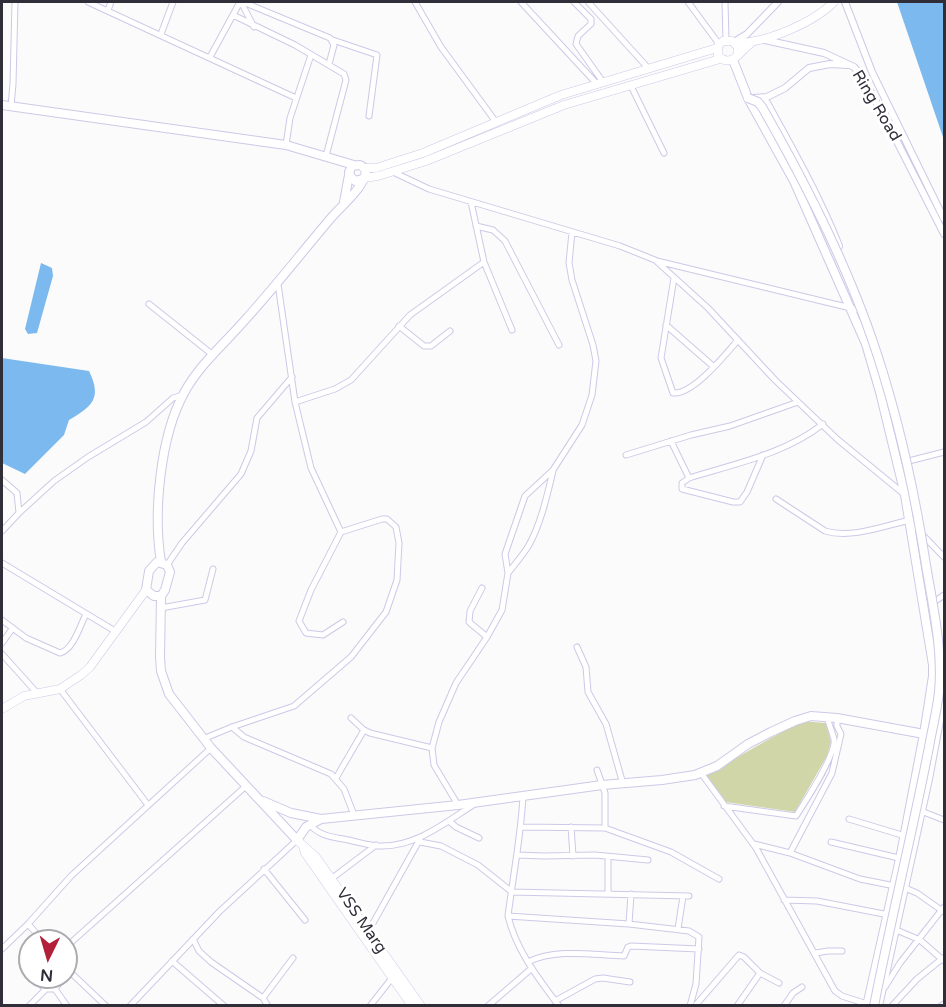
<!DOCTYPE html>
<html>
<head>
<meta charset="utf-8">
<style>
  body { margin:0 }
  #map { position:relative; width:946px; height:1007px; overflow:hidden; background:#fbfbfb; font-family:"Varela Round",sans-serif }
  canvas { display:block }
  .frame { position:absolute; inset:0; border:3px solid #302e39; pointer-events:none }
  .north { position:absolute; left:18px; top:929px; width:60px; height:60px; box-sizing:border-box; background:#fff; border:2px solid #acabb0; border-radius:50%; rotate:185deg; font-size:16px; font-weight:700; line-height:24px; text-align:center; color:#302e39 }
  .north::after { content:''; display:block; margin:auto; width:21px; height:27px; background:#b32039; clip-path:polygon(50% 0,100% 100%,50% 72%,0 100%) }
</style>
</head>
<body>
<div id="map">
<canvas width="946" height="1007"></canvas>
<div class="frame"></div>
<div class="north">N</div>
</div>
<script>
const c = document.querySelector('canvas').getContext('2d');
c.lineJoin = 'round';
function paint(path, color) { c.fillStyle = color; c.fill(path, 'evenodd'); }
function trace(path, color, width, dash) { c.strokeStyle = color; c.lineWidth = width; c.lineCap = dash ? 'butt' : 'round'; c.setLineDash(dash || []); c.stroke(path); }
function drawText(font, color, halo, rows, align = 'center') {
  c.font = font + ' "Varela Round",sans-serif'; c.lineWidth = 6; c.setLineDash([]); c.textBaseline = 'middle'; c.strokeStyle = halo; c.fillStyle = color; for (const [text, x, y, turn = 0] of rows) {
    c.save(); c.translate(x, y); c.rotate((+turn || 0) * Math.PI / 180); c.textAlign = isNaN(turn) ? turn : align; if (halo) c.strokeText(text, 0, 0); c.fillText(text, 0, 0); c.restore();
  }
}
paint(new Path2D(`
  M801,721L826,723L831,742L827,756L795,812L725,802L706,775Z`), '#d0d6a8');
paint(new Path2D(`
  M897,2H944V140Z
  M41,263L52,268L53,276L37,333L28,334L25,329Z
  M2,358L89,371C102,398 93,406 69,420L64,435L25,474L2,463Z`), '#7cb9ef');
const minor = new Path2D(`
  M88,2L296,98
  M241,2L254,27
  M243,2L330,38L334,45L329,64
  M415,2L441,47L496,122
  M521,2L597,84
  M574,2L591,19V24L578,36L576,44L603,82
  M688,2L719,44
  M725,2L726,40
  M589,3L649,69
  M108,10L111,2
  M233,15L295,45L344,74L346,80L326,156
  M161,34L173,2
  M333,40L377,55L369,116
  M210,57L240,2
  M631,86L664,153
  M11,106L13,84L15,2
  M286,145L290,118L311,55
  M391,171L429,189L620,246L655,260L708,308L775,380L837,439L904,494
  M471,202L484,262L512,330
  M476,226L493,230L505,241L559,345
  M657,261L863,311
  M674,278L661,358L673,393C693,395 725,355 738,340
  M149,304L213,355
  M666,325L714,367
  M399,326L424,346H431L450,331
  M295,402L335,389L351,380L410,315L484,262
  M671,441L689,478
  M626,455L691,435L730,426L798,402
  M763,455L747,492L740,502H733L682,489V483L689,478C734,464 785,454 823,424
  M905,462L944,452
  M2,480L17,493L19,513L2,531
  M776,499L825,531C851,539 884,526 910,520
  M19,513L54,481L88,457L146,422L173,398L183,395
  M911,523L944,557
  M341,532L311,590L299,621L306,633L323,635L343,622
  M2,563L115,631
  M167,565L182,543L241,474L251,451L257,418L292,377
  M508,573C515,564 523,555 529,545C541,523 547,496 553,471
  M482,588L470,611L469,622L487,637
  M931,604L944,595
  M161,608L205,600L213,569
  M2,620L26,638L60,653C73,650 80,626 86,614
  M2,643L12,629
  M577,647L586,667L588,692L606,724L623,784
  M2,654L37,693
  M60,689L148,805
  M351,718L364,730L370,733L432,748L439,722L456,683L487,637L502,610L508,573L505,554L525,496L553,470L582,425L592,395L596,361L593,345L572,280L569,263L572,232
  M837,718V726L841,734L832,773L790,853L860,879L905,888L917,893L944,912
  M232,727L244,737L331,774L344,789L354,815
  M203,739L232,727L294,706L351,657L386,612L397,580L399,543L396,527L387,519H382L341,532L311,468L295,402L278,284
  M432,748L434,765L458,805
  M597,770L605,793V828
  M701,773L756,848L835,991L842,996L867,1004
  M336,778L364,730
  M523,796C521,836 513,876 508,916C516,950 538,978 559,1006
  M724,806L796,816C805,802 837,754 834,739C832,732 829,725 827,716
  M921,811L944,820
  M849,819L905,836
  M449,821L456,827L479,838
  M310,825C321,837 334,837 348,840C358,842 370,846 380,846C415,847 445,823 473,805
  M521,827L605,828L671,852L719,879
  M571,827L573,856
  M420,842L441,846L478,865L512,892L689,896
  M831,842L903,859
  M754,844L790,853
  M517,855L544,856L595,855L648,860
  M608,857V894
  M264,869L305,920
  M331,879L376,845
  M784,900L817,901L889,915
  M508,916L629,924L689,931L699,937L696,984L690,1006
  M28,924L43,941
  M629,924L631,894
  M678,929L683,896
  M894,929L920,940L944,961
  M368,932L420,839
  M193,939L199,951L211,962L263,998L268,1006
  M66,947L246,786
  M2,949L28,924L71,876L211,748
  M816,953L828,951H842
  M172,961L224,1006
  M528,962C556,948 593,955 624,956L628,947L631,946L699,949
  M66,968L106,1006
  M41,977L42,986L46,989H55
  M885,987L900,963L944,907
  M55,989L67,1006
  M55,989L60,982L59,977
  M263,998L293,958
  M555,1001L595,979L603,978L630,982
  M29,1006L46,989
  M130,1006L220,911L297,840
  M370,1006L392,978
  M488,1006L532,968
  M695,1006L739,955L744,957L760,973L779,983
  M737,1006L760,973
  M784,1006L793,993L802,987
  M892,1006L917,979L943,958
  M941,1006L944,1004`);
const tertiary = new Path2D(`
  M845,2L872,72L944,219
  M765,40L824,53L854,67L861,75L885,118L944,234
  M734,42L747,34L778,2
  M754,98L767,97L785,88L809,68L830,64L848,65`);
const secondary = new Path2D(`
  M736,43C766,43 813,23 834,2
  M738,55V47L732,41H723L718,46V56C732,69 740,51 751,43
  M364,168H376L423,153L561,95L717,48
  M364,178L378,176L426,161L564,105L720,59
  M2,709L24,696L60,689L81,675L90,667L146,590
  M297,840L316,857L421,1006
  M303,846L305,853L412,1006`);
const primary = new Path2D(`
  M733,60L748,98L794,181L866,344L880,392L905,495L933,665V676L924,734L900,859L867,1006
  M754,99L766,103C792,150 818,196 838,246
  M2,105L286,145L354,165
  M344,202L349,175
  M157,562L167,565L170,572L165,590L161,596H154L146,590L149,571Z
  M161,562C153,513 160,437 184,393C199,365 225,343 245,320C275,287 302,252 331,218C342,205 359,192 365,176C367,170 364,167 360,165L352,166L349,172L351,177L355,181L362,179
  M161,596L160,657L161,671L169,694L211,748L297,840L306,827L321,819L458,805L602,785L662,780L695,775L717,766L748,744L771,732L795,721L811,716L837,718L924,734
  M263,801L291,813L321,819
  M878,1006L928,779L944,694L943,676`);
trace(minor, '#cdc9e7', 7);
trace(tertiary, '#cdc9e7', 8);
trace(secondary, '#cdc9e7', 9);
trace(primary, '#cdc9e7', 10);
trace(minor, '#fff', 5);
trace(tertiary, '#fff', 6);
trace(secondary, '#fff', 8);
trace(primary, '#fff', 8);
const primaryBridge = new Path2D(`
  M748,98L758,102L762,107C810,191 855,280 883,373C902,435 916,501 926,565C933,607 943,650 939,692C937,711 932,729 929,747C912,834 891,919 874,1006`);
trace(primaryBridge, '#cdc9e7', 10, []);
trace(primaryBridge, '#fff', 8);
drawText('16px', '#302e39', '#fff', [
  ["Ring Road",876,106,59],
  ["VSS Marg",361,921,55]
]);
</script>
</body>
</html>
